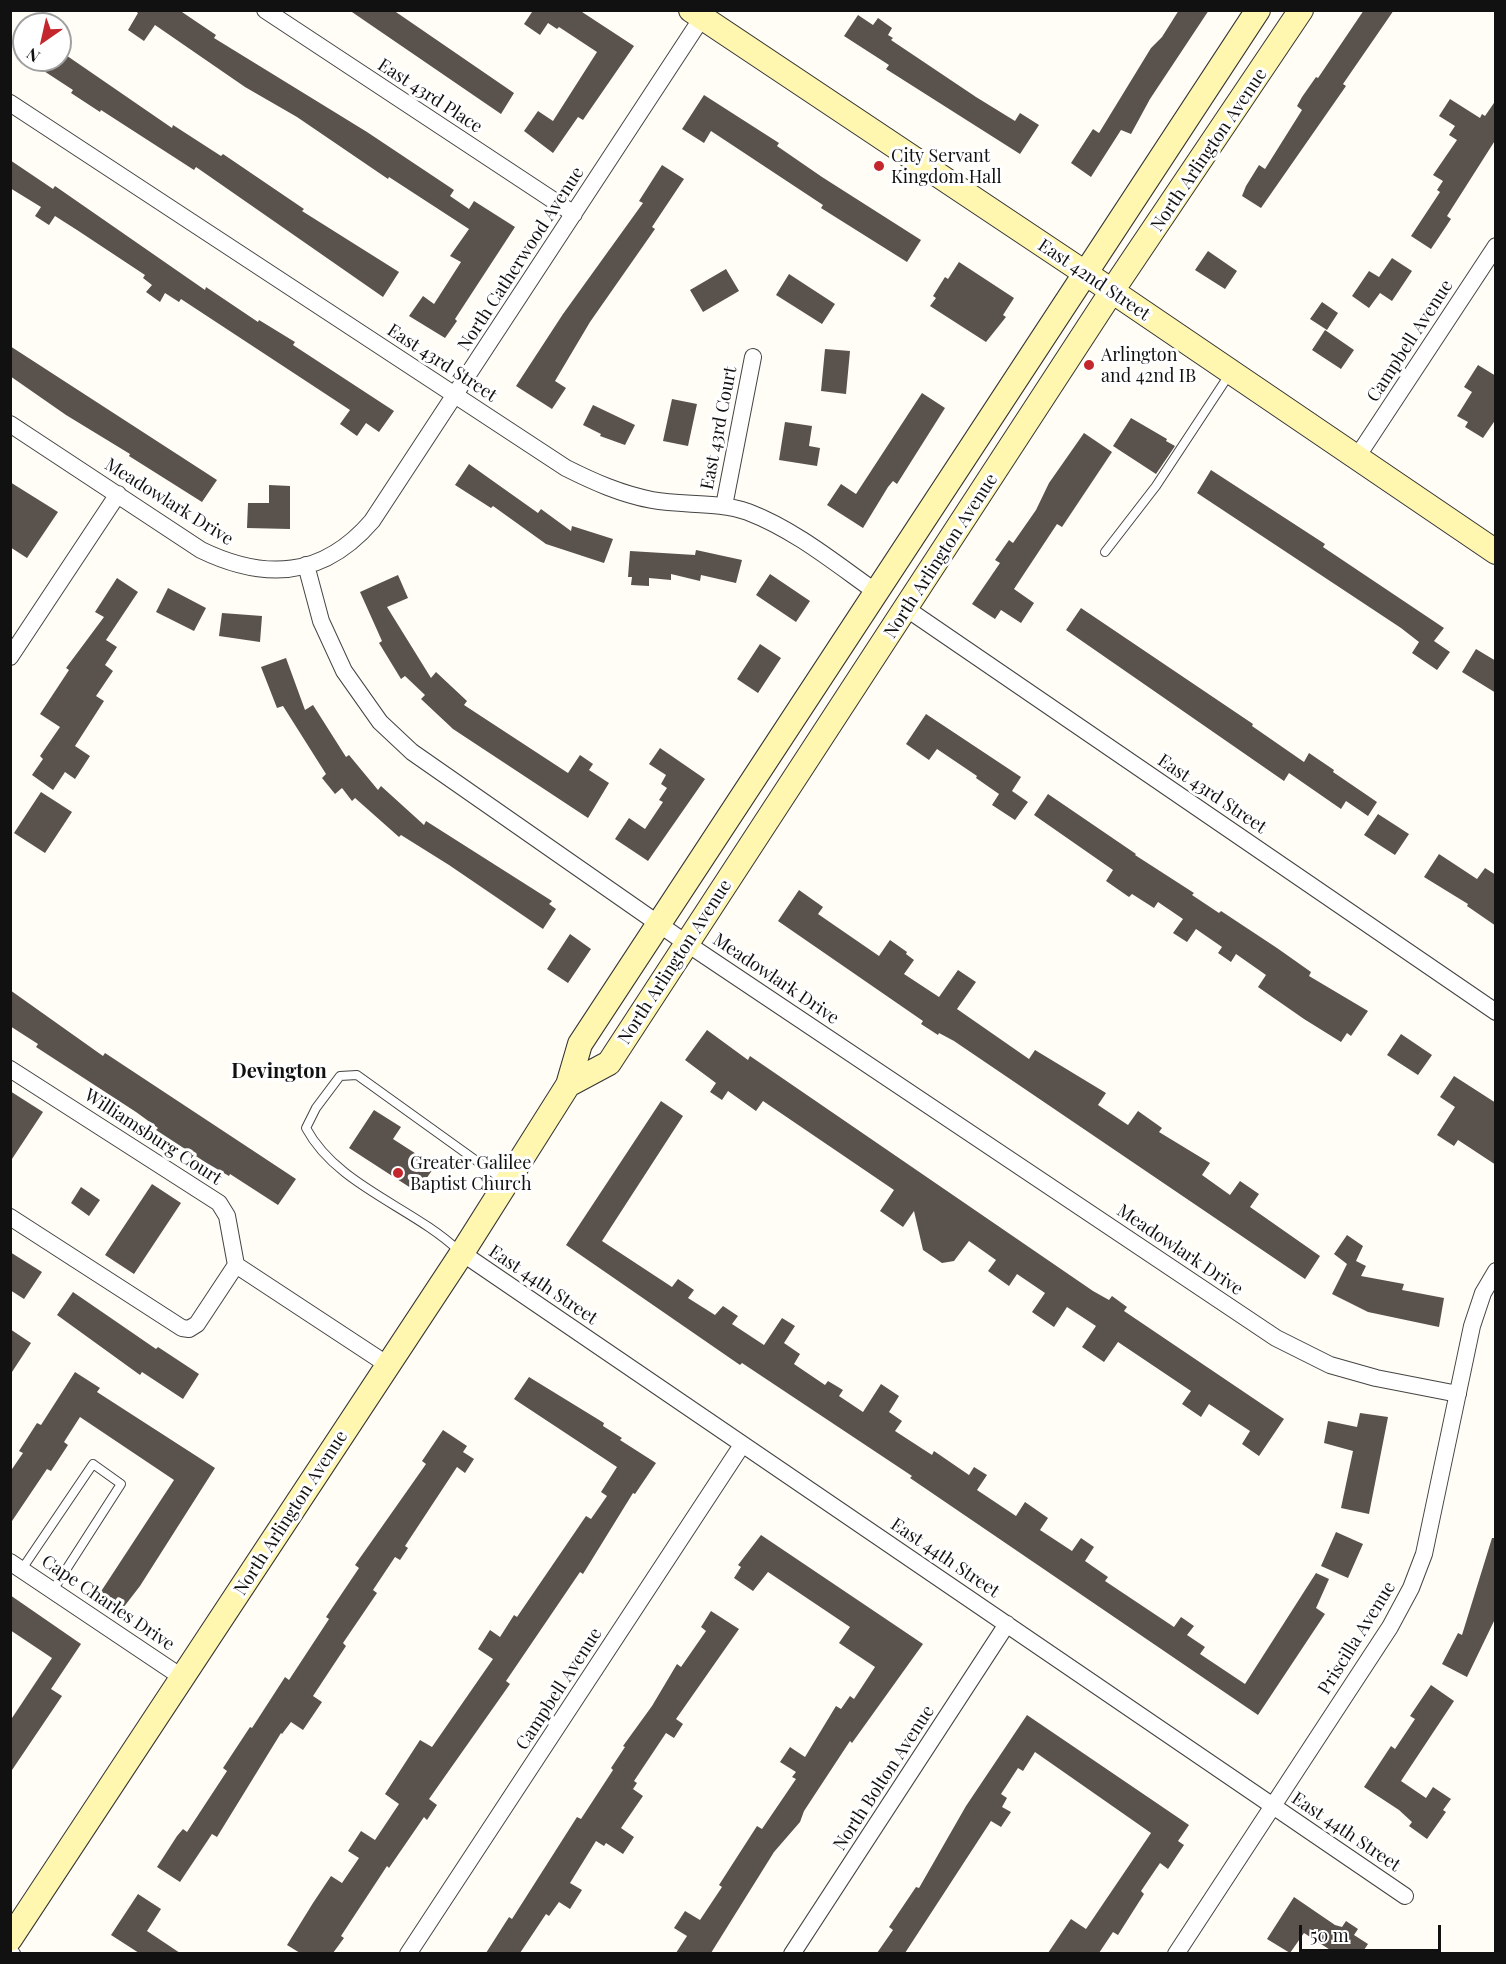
<!DOCTYPE html>
<html>
<head>
<meta charset="utf-8">
<style>
  body { margin:0 }
  #map { position:relative; width:1506px; height:1964px; overflow:hidden; background:#fffdf5; font-family:"Playfair Display",serif }
  canvas { display:block }
  .frame { position:absolute; inset:0; border:12px solid #111; pointer-events:none }
  .north { position:absolute; left:12px; top:12px; width:60px; height:60px; box-sizing:border-box; background:#fff; border:2px solid #a0a0a0; border-radius:50%; rotate:214deg; font-size:16px; font-weight:700; line-height:24px; text-align:center; color:#111 }
  .north::after { content:''; display:block; margin:auto; width:21px; height:27px; background:#c4262e; clip-path:polygon(50% 0,100% 100%,50% 72%,0 100%) }
  .scale { position:absolute; left:1299px; top:1925px; width:142px; height:27px; box-sizing:border-box; border:3px solid #111; border-top:0; padding-left:8px; font-size:18px; line-height:21px; white-space:nowrap; color:#111; -webkit-text-stroke:4px #fff; paint-order:stroke }
</style>
</head>
<body>
<div id="map">
<canvas width="1506" height="1964"></canvas>
<div class="frame"></div>
<div class="north">N</div>
<div class="scale">50 m</div>
</div>
<script>
const c = document.querySelector('canvas').getContext('2d');
c.lineJoin = 'round';
function paint(path, color) { c.fillStyle = color; c.fill(path, 'evenodd'); }
function trace(path, color, width, dash) { c.strokeStyle = color; c.lineWidth = width; c.lineCap = dash ? 'butt' : 'round'; c.setLineDash(dash || []); c.stroke(path); }
function drawText(font, color, halo, rows, align = 'center') {
  c.font = font + ' "Playfair Display",serif'; c.lineWidth = 6; c.setLineDash([]); c.textBaseline = 'middle'; c.strokeStyle = halo; c.fillStyle = color; for (const [text, x, y, turn = 0] of rows) {
    c.save(); c.translate(x, y); c.rotate((+turn || 0) * Math.PI / 180); c.textAlign = isNaN(turn) ? turn : align; if (halo) c.strokeText(text, 0, 0); c.fillText(text, 0, 0); c.restore();
  }
}
paint(new Path2D(`
  M134,10H179L216,35L214,38L367,132L454,190L450,196L469,209L474,201L515,227L455,319L457,321L445,338L409,316L423,296L434,304L461,262L450,256L469,229L389,177L388,179L297,117L245,87L155,25L144,41L128,30L138,13Z
  M349,10H393L514,93L501,114Z
  M529,10H579L634,46L583,120L578,117L553,153L524,131L538,111L553,121L597,52L559,27L557,29L548,23L540,35L524,24L532,12Z
  M1179,10H1209L1150,99L1131,134L1121,130L1091,177L1071,163L1093,129L1099,133L1151,48L1162,37Z
  M1364,10H1394L1343,84L1346,86L1261,208L1242,196L1246,186L1259,165L1265,169L1302,110L1297,106L1302,97L1316,77L1318,78Z
  M858,15L873,25L878,18L892,28L888,35L893,38L891,40L976,97L1015,121L1020,113L1039,125L1020,154L886,69L889,65L844,36Z
  M60,51L172,128L173,125L221,156L223,154L304,209L302,211L399,272L383,297L196,167L194,170L101,110L100,112L71,93L73,90L27,60H60Z
  M704,95L779,143L777,146L822,177L921,240L907,262L821,208L823,205L711,131L704,143L682,129Z
  M1450,99L1480,118L1482,114L1485,116L1496,100V139L1447,216L1451,219L1431,249L1411,236L1440,192L1437,190L1443,181L1433,175L1457,140L1449,135L1455,126L1439,116Z
  M10,160L53,189L55,186L205,290L206,287L258,322L259,320L295,342L293,345L394,411L379,432L366,423L357,436L340,424L350,410L181,299L179,302L165,293L160,302L146,292L152,285L143,278L145,275L77,230L55,216L49,225L35,216L41,207L10,188Z
  M662,165L684,179L652,227L655,229L590,322L555,381L566,388L552,409L516,386L563,314L643,203L639,201Z
  M1208,251L1237,271L1225,289L1195,270Z
  M1392,258L1412,271L1392,301L1380,293L1369,308L1352,296L1369,271L1379,277Z
  M959,262L1014,298L1003,315L1006,317L986,342L930,306L936,298L933,296L945,277L948,279Z
  M726,269L739,291L703,312L690,290Z
  M789,274L835,304L822,324L776,295Z
  M1322,302L1338,313L1327,330L1310,319Z
  M1325,330L1354,350L1341,369L1312,350Z
  M10,346L217,480L202,502L129,456L130,454L66,415L10,376Z
  M825,349L850,351L846,394L821,391Z
  M1478,365L1496,376V419L1483,438L1465,427L1468,422L1457,416L1472,392L1464,387Z
  M922,393L945,408L897,484L893,481L888,487L863,528L827,505L841,484L856,494Z
  M672,399L697,404L688,446L663,441Z
  M593,405L635,425L625,445L600,436L601,434L583,425Z
  M1131,418L1167,439L1166,441L1175,446L1156,474L1113,446Z
  M785,422L812,426L809,446L820,448L817,466L779,460Z
  M1084,433L1112,452L1062,527L1057,524L1014,589L1034,603L1021,623L1001,610L995,619L972,604L1000,563L995,560L1009,540L1013,543L1036,510L1049,483Z
  M469,464L538,513L541,509L571,531L572,526L613,539L604,563L546,544L493,506L491,508L455,485Z
  M1211,470L1325,544L1323,547L1444,628L1434,641L1450,652L1437,670L1412,653L1419,642L1401,628L1197,493Z
  M10,482L58,512L27,558L10,547Z
  M269,485L290,486V529L247,528L248,503H269Z
  M696,550L742,560L736,583L701,575L700,581L671,574V580L649,578V586L631,585L632,577H628L630,551L695,555Z
  M770,574L810,601L796,622L756,595Z
  M398,575L408,598L387,607L431,678L436,672L467,701L464,705L568,773L580,755L593,764L589,770L609,783L588,818L453,729L421,699L425,695L405,676L401,679L379,643L382,641L360,592Z
  M117,578L138,592L106,640L117,647L105,665L113,671L96,696L104,701L75,746L90,756L75,779L65,772L53,790L32,775L43,759L40,756L60,727L40,714L69,670L66,668L104,617L95,612Z
  M168,588L206,608L194,631L156,612Z
  M1081,608L1253,724L1252,726L1304,762L1309,753L1334,770L1333,772L1377,802L1368,816L1346,801L1341,809L1289,773L1284,781L1066,630Z
  M222,613L262,616L260,642L219,636Z
  M760,644L781,658L758,693L737,679Z
  M1476,649L1496,661V693L1462,672Z
  M286,658L305,710L313,705L346,757L349,755L378,790L381,786L424,825L426,821L552,901L549,904L556,909L543,929L449,865L401,835L399,837L355,798L352,801L342,788L335,794L322,778L326,774L283,706L277,708L261,667Z
  M926,714L1021,777L1012,791L1028,802L1015,820L992,805L999,794L976,778L977,776L937,749L929,760L906,744Z
  M660,748L705,779L648,861L615,839L629,818L645,829L663,802L659,800L667,788L661,784L666,775L649,764Z
  M41,792L72,812L45,853L14,833Z
  M1048,794L1136,854L1135,855L1194,893L1192,895L1219,913L1221,911L1277,948L1311,972L1309,976L1368,1011L1351,1036L1347,1033L1341,1042L1304,1019L1258,987L1266,975L1236,954L1231,962L1218,953L1222,947L1196,929L1187,942L1173,933L1183,919L1158,902L1154,908L1132,894L1129,897L1106,881L1113,870L1034,815Z
  M1378,814L1409,834L1395,855L1364,835Z
  M1439,854L1477,879L1485,868L1496,875V926L1467,906L1468,904L1424,877Z
  M799,890L823,907L818,914L879,956L890,940L907,952L906,954L914,960L904,974L939,997L958,970L976,982L957,1009L1029,1059L1035,1050L1106,1093L1098,1105L1128,1125L1138,1111L1162,1128L1159,1132L1210,1163L1202,1175L1230,1195L1240,1181L1259,1194L1250,1207L1320,1256L1305,1279L954,1041L939,1033L938,1035L921,1024L923,1021L778,921Z
  M570,934L591,949L568,983L547,969Z
  M10,990L103,1056L105,1053L296,1179L278,1205L230,1174L229,1176L205,1162L156,1130L158,1128L136,1112L36,1047L38,1044L10,1026Z
  M707,1030L748,1060L750,1056L1093,1291L1109,1300L1112,1296L1127,1307L1124,1311L1284,1419L1259,1456L1242,1444L1250,1431L1209,1404L1201,1417L1182,1404L1191,1391L1118,1342L1104,1362L1082,1347L1096,1326L1067,1307L1054,1327L1032,1312L1045,1293L1017,1274L1009,1286L988,1271L996,1260L969,1241L954,1261L942,1263L923,1250L914,1211L903,1227L880,1211L894,1190L763,1101L756,1111L728,1091L722,1100L710,1092L716,1083L685,1060Z
  M1401,1034L1432,1055L1418,1075L1387,1055Z
  M1454,1076L1496,1103V1165L1458,1140L1454,1146L1437,1135L1455,1107L1440,1097Z
  M10,1091L43,1112L10,1162Z
  M661,1101L683,1116L602,1241L672,1287L678,1279L694,1290L688,1298L715,1315L723,1306L738,1316L732,1324L764,1345L782,1318L795,1326L784,1343L800,1354L794,1364L825,1385L828,1381L843,1390L839,1396L863,1412L881,1384L899,1396L889,1412L902,1421L895,1431L932,1455L934,1451L969,1475L974,1467L987,1475L977,1490L1016,1516L1025,1502L1048,1518L1040,1530L1072,1551L1081,1538L1094,1547L1085,1561L1108,1577L1105,1581L1174,1627L1181,1617L1194,1626L1187,1635L1205,1647L1200,1654L1245,1684L1316,1573L1329,1579L1316,1608L1325,1614L1258,1715L910,1478L912,1476L742,1363L740,1365L566,1245Z
  M374,1110L401,1127L393,1139L435,1166L417,1192L349,1148Z
  M152,1184L181,1203L134,1274L105,1255Z
  M81,1187L100,1200L89,1216L71,1203Z
  M1347,1235L1363,1246L1356,1261L1366,1266L1361,1276L1404,1284L1402,1290L1444,1298L1439,1327L1368,1312L1332,1294L1347,1264L1334,1254Z
  M10,1252L42,1272L24,1299L10,1290Z
  M73,1292L156,1349L158,1347L199,1374L183,1399L142,1372L140,1375L57,1315Z
  M10,1329L31,1343L10,1375Z
  M75,1372L100,1388L97,1392L215,1468L140,1586L123,1608L100,1593L174,1480L80,1417L64,1442L68,1445L51,1471L47,1469L10,1524V1472L23,1453L19,1451L37,1423L41,1425Z
  M529,1377L604,1423L603,1426L622,1438L620,1440L656,1463L635,1494L633,1493L583,1574L580,1572L506,1681L510,1684L429,1799L437,1805L427,1820L424,1817L389,1868L387,1866L341,1936L344,1938L333,1953H300L287,1945L313,1903L331,1876L342,1883L359,1858L348,1851L361,1831L375,1840L399,1804L385,1794L420,1740L432,1747L493,1659L478,1649L490,1630L500,1637L514,1615L517,1617L586,1516L591,1519L607,1496L601,1492L617,1467L514,1399Z
  M1360,1413L1388,1417L1369,1514L1341,1508L1353,1451L1324,1443L1328,1421L1357,1427Z
  M443,1430L467,1446L463,1452L474,1459L465,1473L457,1467L405,1546L408,1548L400,1560L395,1557L373,1590L377,1593L343,1643L346,1646L313,1696L322,1702L303,1730L291,1722L282,1734L281,1733L217,1837L212,1834L180,1882L157,1867L177,1836L183,1829L187,1832L227,1771L223,1768L250,1727L252,1728L285,1677L289,1680L329,1619L326,1617L359,1568L355,1565L426,1464L422,1461Z
  M1336,1532L1363,1544L1348,1578L1321,1566Z
  M761,1535L923,1644L852,1743L850,1741L804,1811L800,1822L774,1852L711,1953H676L687,1936L674,1928L685,1911L700,1920L722,1887L719,1885L757,1826L762,1829L796,1779L792,1777L796,1772L780,1762L790,1747L805,1757L836,1706L841,1709L850,1696L854,1699L875,1667L839,1643L850,1627L768,1572L753,1591L734,1578L741,1567L738,1565Z
  M1492,1538H1496V1617L1467,1677L1442,1664L1458,1633L1462,1635Z
  M10,1595L81,1644L51,1689L62,1696L10,1773V1721L52,1658L10,1630Z
  M711,1611L739,1629L676,1719L683,1724L674,1738L666,1733L634,1781L637,1783L633,1789L643,1796L621,1828L634,1837L623,1854L606,1843L604,1846L596,1841L570,1883L582,1890L570,1909L559,1902L549,1916L546,1914L520,1953H486L509,1917L512,1919L577,1817L581,1819L613,1770L611,1768L625,1747L623,1746L652,1706L677,1664L681,1667L706,1631L701,1627Z
  M1431,1685L1454,1701L1401,1781L1426,1798L1433,1787L1451,1799L1443,1810L1446,1812L1427,1839L1409,1826L1412,1822L1399,1810L1364,1787L1391,1746L1395,1749L1415,1719L1410,1716Z
  M1027,1715L1189,1825L1178,1841L1184,1845L1168,1869L1160,1863L1141,1891L1144,1894L1118,1935L1113,1932L1099,1953H1048L1071,1919L1086,1929L1151,1833L1035,1752L1023,1771L1018,1768L1001,1794L1007,1798L1002,1807L1011,1812L1001,1827L991,1821L905,1953H877L893,1930L889,1927L916,1887L919,1888L966,1806Z
  M138,1894L161,1909L147,1931L180,1953H139L111,1935Z
  M1294,1897L1335,1925L1342,1927L1346,1921L1358,1929L1354,1935L1368,1944L1362,1953H1335L1304,1933L1290,1953L1267,1939Z`), '#5a524d');
const lane = new Path2D(`
  M1105,552L1156,486L1231,372
  M459,1251C413,1207 337,1186 306,1128L316,1108L340,1076L357,1075L506,1182
  M22,1569L93,1464L121,1484L53,1590`);
const street = new Path2D(`
  M265,10L574,214
  M10,103L566,468C594,482 621,494 652,500C684,506 717,501 748,512C795,530 835,563 876,592
  M10,424L201,550C265,581 323,578 372,521L707,10
  M1357,457L1496,246
  M724,506L753,357
  M306,565L321,621L344,671L380,722L412,752L686,943L1276,1338L1330,1365L1376,1378L1458,1394
  M907,609L1496,1012
  M10,657L118,494
  M10,1069L219,1203L227,1216L236,1265L197,1324L189,1329L182,1328L10,1217
  M462,1253L1405,1896
  M236,1265L388,1365
  M10,1562L183,1678
  M10,1952L12,1954
  M408,1954L742,1445
  M792,1954L1007,1624
  M1176,1954L1390,1627L1411,1588L1424,1554L1472,1326L1483,1293L1496,1271`);
const secondary = new Path2D(`
  M691,10L1112,291L1496,552
  M568,1085L609,1063L1112,291L1301,10
  M10,1939L462,1253L568,1085L580,1044L1258,10`);
trace(lane, '#444', 10);
trace(street, '#444', 18);
trace(secondary, '#333', 26);
trace(lane, '#fff', 8);
trace(street, '#fff', 16);
trace(secondary, '#fff6b0', 24);
for (const [x, y, r, color] of [
  [879,166,6,"#c4262e"],
  [1089,365,6,"#c4262e"],
  [398,1173,6,"#c4262e"]
]) { const dot = new Path2D(); dot.arc(x, y, r, 0, 2 * Math.PI); c.fillStyle = color; c.fill(dot); trace(dot, '#fff', 2); }
drawText('18px', '#111', '#fff', [
  ["East 43rd Place",430,96,33],
  ["North Arlington Avenue",1209,150,-56],
  ["North Catherwood Avenue",521,259,-57],
  ["East 42nd Street",1094,280,34],
  ["Campbell Avenue",1410,341,-57],
  ["East 43rd Street",442,363,33],
  ["East 43rd Court",719,428,-79],
  ["Meadowlark Drive",169,502,32],
  ["North Arlington Avenue",941,556,-57],
  ["East 43rd Street",1212,794,34],
  ["North Arlington Avenue",675,962,-57],
  ["Meadowlark Drive",776,979,34],
  ["Williamsburg Court",153,1137,33],
  ["Meadowlark Drive",1180,1250,34],
  ["East 44th Street",543,1285,34],
  ["North Arlington Avenue",291,1513,-57],
  ["East 44th Street",945,1558,34],
  ["Cape Charles Drive",108,1603,34],
  ["Priscilla Avenue",1357,1638,-58],
  ["Campbell Avenue",559,1689,-57],
  ["North Bolton Avenue",884,1778,-57],
  ["East 44th Street",1346,1832,34]
]);
drawText('18px', '#111', '#fff', [
  ["City Servant",891,156],
  ["Kingdom Hall",891,177],
  ["Arlington",1101,355],
  ["and 42nd IB",1101,376],
  ["Greater Galilee",410,1163],
  ["Baptist Church",410,1184]
], 'left');
drawText('bold 20px', '#111', '#fff', [
  ["Devington",279,1072]
]);
</script>
</body>
</html>
